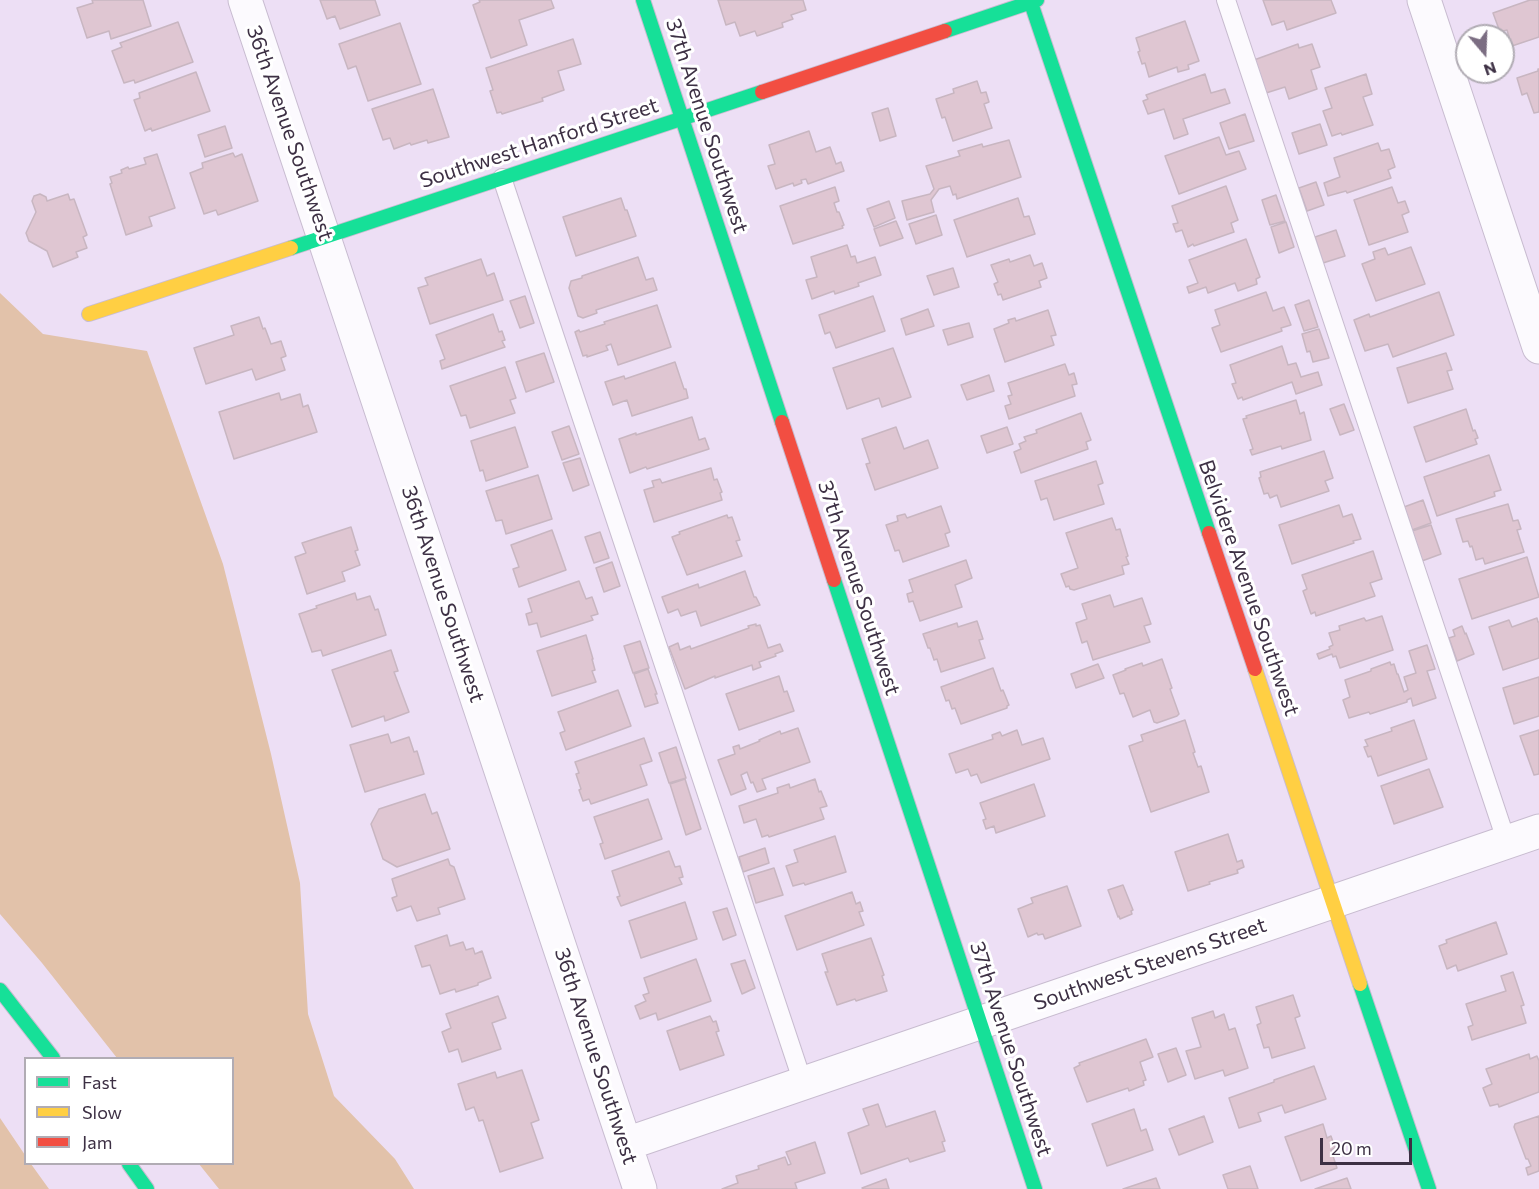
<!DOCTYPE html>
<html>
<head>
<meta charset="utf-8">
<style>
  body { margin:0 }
  #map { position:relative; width:1539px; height:1189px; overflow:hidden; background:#eddff5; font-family:Commissioner,sans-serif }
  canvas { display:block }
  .legend { position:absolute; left:24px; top:1057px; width:210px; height:108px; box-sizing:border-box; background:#fff; border:2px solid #b1acb4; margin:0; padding:8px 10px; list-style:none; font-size:18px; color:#3d3044 }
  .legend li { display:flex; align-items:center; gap:12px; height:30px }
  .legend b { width:30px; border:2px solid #b1acb4 }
  .north { position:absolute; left:1455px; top:24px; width:60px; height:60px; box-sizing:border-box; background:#fff; border:2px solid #b1acb4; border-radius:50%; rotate:161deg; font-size:16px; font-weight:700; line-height:24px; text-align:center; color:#3d3044 }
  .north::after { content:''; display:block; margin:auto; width:21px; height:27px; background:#7b6d82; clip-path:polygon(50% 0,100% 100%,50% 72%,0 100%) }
  .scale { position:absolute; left:1320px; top:1138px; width:92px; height:27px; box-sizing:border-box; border:3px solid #3d3044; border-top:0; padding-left:8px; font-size:18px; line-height:21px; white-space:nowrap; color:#3d3044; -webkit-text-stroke:4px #fff; paint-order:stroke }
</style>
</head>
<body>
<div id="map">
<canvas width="1539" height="1189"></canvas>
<ul class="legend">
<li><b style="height:8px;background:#16e098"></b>Fast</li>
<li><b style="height:8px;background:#ffcf43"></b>Slow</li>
<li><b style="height:8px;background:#f24e42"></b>Jam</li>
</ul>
<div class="north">N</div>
<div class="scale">20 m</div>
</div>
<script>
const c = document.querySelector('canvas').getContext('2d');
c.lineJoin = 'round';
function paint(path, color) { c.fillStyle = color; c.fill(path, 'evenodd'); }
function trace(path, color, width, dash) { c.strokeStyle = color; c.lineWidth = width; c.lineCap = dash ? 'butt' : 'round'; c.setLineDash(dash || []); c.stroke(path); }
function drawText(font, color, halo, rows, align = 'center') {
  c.font = font + ' Commissioner,sans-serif'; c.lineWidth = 6; c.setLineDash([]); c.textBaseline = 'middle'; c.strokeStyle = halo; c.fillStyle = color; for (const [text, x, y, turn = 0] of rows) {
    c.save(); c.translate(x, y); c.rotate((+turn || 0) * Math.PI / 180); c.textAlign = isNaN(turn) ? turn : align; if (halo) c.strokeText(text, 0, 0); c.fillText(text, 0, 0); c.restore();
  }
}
paint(new Path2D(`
  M0,293L43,334L147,351L223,564L271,754L300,883L308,1014L334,1096L395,1159L414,1189H219L199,1164H232V1058H117L42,963L0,914Z
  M0,1118L25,1155L26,1164H31L49,1189H0Z`), '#e2c2aa');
const building = new Path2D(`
  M92,0H143L151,26L111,39L109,31L87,38L77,8L93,3Z
  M320,0H375L380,15L340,29L335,16L327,19Z
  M479,0H551L554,8L519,20L527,45L491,58L473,5L480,2Z
  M718,0H803L806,10L791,15L793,19L782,23L783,27L757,36L755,31L740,36L735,22L726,25Z
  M1263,0H1331L1336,13L1287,30L1284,21L1272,25Z
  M1530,0H1539V37L1512,46L1507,30L1500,32L1493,13Z
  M1185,21L1199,61L1188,65L1189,69L1178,72L1177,67L1149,77L1145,63L1142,64L1138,52L1140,51L1136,38Z
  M178,22L193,62L135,83L134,80L124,83L112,51L122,47L120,43Z
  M400,23L421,84L368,101L356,66L348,69L339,44Z
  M573,39L581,64L558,71L564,90L542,98L543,101L502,114L501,112L497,113L490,91L493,90L486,68Z
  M1298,44L1299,48L1312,44L1320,67L1311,70L1317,89L1289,99L1285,87L1266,93L1254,60Z
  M1538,69H1539V112L1534,113L1527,93L1522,95L1517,78L1538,71Z
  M196,72L210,111L152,131L151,128L145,131L134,100L140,98L139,93Z
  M1205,74L1211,93L1225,89L1230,103L1183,119L1188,134L1174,139L1164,109L1148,114L1143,101L1148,99L1146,95Z
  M1366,74L1372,94L1363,97L1373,125L1342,135L1341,133L1332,136L1323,111L1332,108L1325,88Z
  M977,81L981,93L986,92L989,102L984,104L992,128L953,141L945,117L942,118L936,99L954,93L953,89Z
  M433,89L449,137L428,143L427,140L411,145L410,143L394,149L390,138L383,140L372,109Z
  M888,108L896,136L880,141L872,113Z
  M1245,114L1254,141L1229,149L1220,123Z
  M1320,124L1327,145L1299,154L1292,133Z
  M225,126L232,148L205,157L198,135Z
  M809,131L816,152L830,147L836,164L841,162L844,171L808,184L806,179L801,180L802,183L794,186L793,183L776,189L768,166L775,164L769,145Z
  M1219,137L1226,155L1239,151L1246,169L1179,194L1165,156Z
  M1009,140L1021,177L957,199L956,194L953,195L950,186L939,189L931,200L934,212L907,220L902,201L930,194L934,189L926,166L960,156L958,151L982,144L983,147Z
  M1378,143L1381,151L1389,149L1395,167L1388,170L1391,178L1347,193L1346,191L1328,196L1324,183L1340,177L1334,158Z
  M233,153L235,157L242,154L258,201L218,215L216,210L204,214L190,173L203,168L202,163Z
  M157,154L175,208L149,217L152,226L126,235L110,184L112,183L110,177L122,173L121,170L128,167L129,169L146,164L144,158Z
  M1316,182L1324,205L1307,211L1299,188Z
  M1226,186L1238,220L1231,223L1234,232L1194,246L1193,244L1188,247L1182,230L1176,232L1173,224L1178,223L1172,206Z
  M835,187L839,201L834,203L837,212H839L844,225L842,226L843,228L793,244L780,206Z
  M1392,187L1398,203L1405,201L1409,212L1402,215L1408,232L1369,245L1354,200Z
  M40,194L46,197L47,201L68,194L70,200L74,199L87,235L83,237L87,248L76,252L78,257L53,267L47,251L29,241L26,233L36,212L32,201L34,196Z
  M1276,195L1285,221L1270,225L1262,200Z
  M621,198L625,210H627L636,236L576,256L563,217Z
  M1018,198L1024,217L1029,216L1035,234L967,257L954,220Z
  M889,201L895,218L874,227L867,209Z
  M936,215L942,235L916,244L909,224Z
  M896,221L903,238L880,246L874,229Z
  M1286,222L1294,247L1279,253L1271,227Z
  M1336,230L1345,256L1323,263L1315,237Z
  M1246,239L1260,277L1256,279L1257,284L1238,291L1235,283L1208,293L1206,287L1189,293L1187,287L1198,283L1189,260Z
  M847,245L851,257L855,256L857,263L875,257L881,275L858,283L859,286L835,294L834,291L812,299L806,280L817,277L811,257Z
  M1411,247L1425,284L1376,301L1362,264L1375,259L1373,252L1385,248L1388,255Z
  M1030,255L1034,266L1042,263L1047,278L1039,281L1041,287L1003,300L1001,294L998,295L994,284L998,282L991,265L1009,259L1010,262Z
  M638,257L646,280L653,278L657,290L596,310L597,313L583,318L578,316L569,288L571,281L582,278V276Z
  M481,259L487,276L494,273L503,300L430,324L418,288L428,285L425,278Z
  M953,268L959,287L934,295L927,276Z
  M1266,292L1273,311L1284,307L1291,325L1281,328L1282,331L1221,352L1212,328L1220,325L1215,310Z
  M1439,292L1454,335L1393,357L1388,344L1365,351L1354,320L1369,314L1370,317Z
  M525,296L534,323L520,328L510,301Z
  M873,296L885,331L836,348L830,332L825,334L819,315Z
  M1309,300L1318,327L1304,331L1295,305Z
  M657,305L671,347L618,365L611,344L606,346L608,350L587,357V355L583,356L575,332L579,330L580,332L605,324L604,322Z
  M928,309L934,326L906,335L901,319Z
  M1048,310L1056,335L1051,336L1054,345L1005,362L994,329L1009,323L1008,320L1015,318L1016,321Z
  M493,314L499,332L502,331L505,340L502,341L505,347L442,369L440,361L445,359L436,335Z
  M259,317L263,329L265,328L271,344L281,341L286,356L281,358L285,370L256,380L252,369L206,384L194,348L234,335L231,326Z
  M969,323L973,337L948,345L943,330Z
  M1319,329L1329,358L1313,362L1310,351L1307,352L1302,334Z
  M1282,346L1288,365L1296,363L1301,377L1318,372L1322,385L1296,394L1292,382L1243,400L1242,397L1238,399L1232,384L1236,383L1230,365Z
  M893,348L911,397L882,407L879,398L847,409L833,368Z
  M544,353L554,382L526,392L516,362Z
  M1446,353L1452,370L1447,371L1453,389L1408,403L1397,368Z
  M675,362L684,389H686L688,398L632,416L627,400L613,405L605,382L624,376L625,379Z
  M1065,364L1069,375L1074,373L1077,384L1072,385L1075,396L1009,419L1005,406L1011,404L1008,396L1012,395L1008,383Z
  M505,367L516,398L510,400L515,413L470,428L466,415L461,416L450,386Z
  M989,375L994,391L967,400L961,385Z
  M279,393L281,400L300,394L303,407L308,405L317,432L234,459L219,412Z
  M1296,400L1300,414L1304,412L1311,440L1282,449L1281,446L1252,455L1250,450L1253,449L1243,419L1247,418L1246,416Z
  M1344,404L1354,430L1340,435L1330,409Z
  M1466,409L1473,431L1475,430L1478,438L1475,439L1477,444L1426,462L1414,427Z
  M1081,413L1091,440L1086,442L1088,449L1021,473L1014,452L1021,449L1019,444L1026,441L1024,437L1037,433L1036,430Z
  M692,417L699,440L705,438L709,449L647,469L646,467L630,473L619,439L636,433V435Z
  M569,426L579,454L562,460L552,432Z
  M515,427L528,467L486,481L483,470L480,471L471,441Z
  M896,427L904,449L928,440L938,468L875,490L866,464L870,463L862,439Z
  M1007,427L1013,444L987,453L981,436Z
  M1324,451L1333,478L1325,481L1329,491L1281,507L1277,495L1270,498L1268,493L1264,494L1259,478L1261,477L1260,472Z
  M1489,455L1501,490L1494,492L1495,496L1437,516L1424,477Z
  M580,458L589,485L573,491L563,463Z
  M1096,461L1103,483L1098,485L1104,504L1054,520L1047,498L1041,500L1035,481Z
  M711,468L714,480L717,479L722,492L720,493L722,500L654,522L644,490L654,487L652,481L660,479L662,483Z
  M538,475L552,519L506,534L502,520L496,521L486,491Z
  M1423,500L1431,523L1412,530L1404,507Z
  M1508,504L1513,521L1518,520L1521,529L1517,530L1524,552L1485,564L1483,558L1476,560L1472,546L1470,547L1468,541L1463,542L1456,519Z
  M1339,505L1343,517L1352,514L1361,539L1353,541L1354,543L1292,564L1279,525Z
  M941,506L950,532L945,534L949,546L903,562L899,550L895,551L886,525L898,521L897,516L905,514L907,518Z
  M727,515L728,518L732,517L740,540L736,541L742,556L687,575L672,537L680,534L679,532Z
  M1112,518L1116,530L1120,529L1128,556L1126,557L1129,564L1122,566L1124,574L1074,590L1070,589L1069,586L1066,587L1061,574L1078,568L1066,533Z
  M1431,525L1441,554L1422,561L1412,531Z
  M351,527L358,550L355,551L360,565L342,572L345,581L307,594L295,557L306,553L302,543Z
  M552,530L566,570L519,587L513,569L519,567L511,545Z
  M600,532L609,558L594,563L585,537Z
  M1373,551L1382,579L1370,583L1375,596L1316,616L1315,612L1311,614L1303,591L1307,589L1302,575Z
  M1527,557L1539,597L1472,619L1459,579Z
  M966,560L972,578L955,585L962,607L920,621L913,601L909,602L907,594L913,592L909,580Z
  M612,562L620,586L604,592L596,568Z
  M745,571L754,597H756L760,605L701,626L696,611L681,616L678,609L668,613L662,597L698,584L699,588Z
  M579,581L586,599L592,597L598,614L591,616L593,620L541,637L537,623L529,625L526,614L532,612L528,599Z
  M355,593L357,600L370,596L375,610L378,609L386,635L323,656L321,650L312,652L299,614L317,608L316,606Z
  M1110,595L1114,607L1142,598L1151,624L1144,626L1150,642L1093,660L1087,641L1082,643L1076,623L1087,619L1082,604Z
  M1382,616L1393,650L1340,668L1336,656L1333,657L1332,654L1319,659L1317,654L1330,649L1329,647L1333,645L1329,633L1340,630L1339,626L1364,618L1366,621Z
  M1537,618L1538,622H1539V658L1503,670L1489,627L1509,620L1512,627Z
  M977,621L983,639L979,640L985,658L941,672L937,659L934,660L930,648H928L923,634L957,623L958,627Z
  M756,624V626L760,625L768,648L780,644L783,651L775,654L776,656L759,662L761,667L753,670L752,665L715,678V676L685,689L669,647L678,643L680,650L690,646L691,649L749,628L748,626Z
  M1462,626L1465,634L1466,633L1474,654L1457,661L1449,638L1455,636L1453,630Z
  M586,635L593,659H592L595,670L592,671L596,682L552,696L537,651Z
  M640,641L649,668L633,673L624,646Z
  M1427,645L1435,669L1427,671L1436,698L1413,706L1411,698L1407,700V702L1370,714L1369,712L1349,718L1343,700L1350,697L1345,680L1371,671V669L1390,662L1391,665L1394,664L1397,674H1398L1404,692L1408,690L1404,677L1416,673L1409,651Z
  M391,650L398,671L394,672L409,712L385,721L384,716L352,727L332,670Z
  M1162,659L1172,688L1170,689L1179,714L1177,716L1157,723L1154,722L1150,710L1133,717L1124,693L1120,694L1113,675L1126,670L1125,669L1142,663L1143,666Z
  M1098,664L1104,678L1076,688L1071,674Z
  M993,668L1001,691L1003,690L1009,705L1007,706V708L961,724L955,708L952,709L949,700L946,701L941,687Z
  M648,669L657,694H655L658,703L645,707L634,674Z
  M779,676L784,692L787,691L794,711L739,730L726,694Z
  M1539,677V716L1514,724L1503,688Z
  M618,690L631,726L566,750L560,733L565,731L558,712Z
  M1185,720L1195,752L1193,753L1198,767L1201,766L1209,792L1151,812L1129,746L1143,741L1141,735Z
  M1414,720L1427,759L1378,776L1371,756L1368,757L1364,747L1368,746L1365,740L1392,731L1391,728Z
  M798,728L810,762L762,779L766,789L757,792L753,782L751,783L747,772L741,775L746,789L731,795L718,760L735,754L733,747L739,745L740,749L760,741L759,740L780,731L781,734Z
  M1017,730L1022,745L1043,738L1050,759L981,783L977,774L971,776L968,769L956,773L949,754L993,739L992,735L1000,732L1002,736Z
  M1539,730V774L1534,775L1520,736Z
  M388,734L391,743L409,737L414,752L417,751L424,774L365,792L350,745Z
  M644,738L652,761L640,765L647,785L591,804L589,799L583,801L579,790L581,789L576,774L579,773L575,762Z
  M676,747L686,778L669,783L659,753Z
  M1429,769L1443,807L1394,824L1381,786Z
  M685,779L701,829L686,835L670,784Z
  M815,779L819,792L821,791L827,806L820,808L824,819L769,837L768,835L762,837L756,819L744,823L739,806L778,793L777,788L789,784L790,788Z
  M1034,784L1045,816L996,833L994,826L986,829L983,820L986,819L980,803Z
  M425,794L432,814L437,812L450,849L397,867L383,859L371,824L379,809Z
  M648,799L662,839L605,859L600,844L603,843L594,817Z
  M1228,834L1237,862L1242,860L1244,867L1237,870L1238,873L1209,882L1210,884L1188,891L1175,852Z
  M835,836L846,872L805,885L804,883L793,886L786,866L798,862L794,850Z
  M765,848L769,863L743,872L739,857Z
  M669,851L675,867L680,866L683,877L679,878L682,884L621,906L617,897L620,896L612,871Z
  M448,859L450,865L454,867L465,899L438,908L440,914L417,921L411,906L397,911L392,898L397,896L392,879Z
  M774,868L783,895L756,903L748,876Z
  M1123,885L1133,910L1131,911L1132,914L1120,919L1119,916L1118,917L1108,890Z
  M1067,886L1081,926L1045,939L1043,934L1038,935L1037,933L1028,937L1018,909L1033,903L1031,898Z
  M852,892L856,904L860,902L863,911L859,912L864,925L797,950L785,916Z
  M685,902L697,939L641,958L629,921Z
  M727,908L736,935L723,940L713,912Z
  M1496,922L1507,954L1458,971L1456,965L1447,969L1439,946L1447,943L1446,940Z
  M447,935L450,946L463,942L466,950L473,948L475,954L482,951L491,978L478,983V985L456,992L455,989L440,994L430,965L422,967L415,946Z
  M871,938L884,975L882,976L887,991L856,1001L855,999L837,1005L825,972H828L822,954Z
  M696,959L711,1001L658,1020L656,1013L640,1019L635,1006L646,1001L643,995L649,993L644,978Z
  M745,960L755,988L742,994L731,964Z
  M1513,972L1524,1005L1521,1006L1526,1023L1472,1040L1468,1027L1473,1025L1466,1004L1506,991L1501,976Z
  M1293,995L1300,1016L1295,1018L1305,1048L1272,1058L1269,1047L1264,1048L1257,1025L1261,1023L1256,1007Z
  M498,996L506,1018L492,1023L501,1049L462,1062L458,1049L449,1052L442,1032L451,1028L446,1014Z
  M1213,1011L1215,1018L1224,1014L1229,1030L1235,1028L1248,1068L1225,1076L1223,1070L1195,1079L1186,1051L1201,1047L1192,1018Z
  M710,1016L713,1022L716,1021L719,1031L716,1032L724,1055L680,1070L667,1031Z
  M1146,1039L1153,1057L1140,1062L1146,1080L1143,1081L1144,1085L1129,1091L1128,1088L1087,1102L1074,1068L1080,1065L1079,1063Z
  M1176,1048L1186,1075L1168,1082L1158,1054Z
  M1529,1054L1530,1059L1537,1056L1539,1061V1092L1499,1107L1498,1104L1490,1106L1483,1088L1492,1084L1486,1069Z
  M1314,1066L1326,1099L1285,1113L1282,1105L1258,1113L1261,1121L1239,1128L1229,1098L1274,1082V1080Z
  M522,1070L539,1120L531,1123L543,1158L500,1172L483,1120L479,1121L474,1107L466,1110L458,1084L495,1072L497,1078Z
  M878,1104L886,1127L935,1111L945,1141L942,1142L945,1151L910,1162L908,1158L861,1174L848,1133L869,1125L863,1109Z
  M1134,1109L1141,1131L1146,1129L1153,1150L1107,1166L1092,1124Z
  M1204,1116L1213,1142L1179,1155L1169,1129Z
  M1539,1116V1171L1528,1175L1526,1168L1531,1166L1528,1159H1526L1514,1127L1515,1124Z
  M1323,1124L1327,1138L1331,1136L1335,1148L1331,1150L1337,1168L1301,1181L1285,1137Z
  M815,1142L825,1173L795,1183L797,1189H722L738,1183L736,1176L759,1169L758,1166L785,1157L788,1165L791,1164L786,1152Z
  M1250,1166L1258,1189H1228L1223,1175Z
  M1156,1178L1160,1189H1123Z
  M1347,1178L1351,1189H1315Z
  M886,1179L889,1189H863L862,1188Z`);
paint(building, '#dfc6d2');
trace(building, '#c8b6c1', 1.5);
const lane = new Path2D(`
  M1226,0L1507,843
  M502,178L803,1083`);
const street = new Path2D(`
  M245,0L640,1189
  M1424,0L1539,347
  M626,1144L1539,831`);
const fast = new Path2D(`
  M643,0L782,422
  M1030,0L1209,533
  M945,31L1037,0
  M291,248L762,92
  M834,580L1035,1189
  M1360,984L1429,1189
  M0,990L53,1058
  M129,1164L147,1189`);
const slow = new Path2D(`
  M89,314L291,248
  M1255,669L1360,984`);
const jam = new Path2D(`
  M762,92L945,31
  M782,422L834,580
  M1209,533L1255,669`);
trace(lane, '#c8bcd0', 20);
trace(street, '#c8bcd0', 35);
trace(fast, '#c8bcd0', 16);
trace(slow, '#c8bcd0', 16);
trace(jam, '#c8bcd0', 16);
trace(lane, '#fcfafe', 18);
trace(street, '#fcfafe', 33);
trace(fast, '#16e098', 14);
trace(slow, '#ffcf43', 14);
trace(jam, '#f24e42', 14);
drawText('21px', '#3d3044', '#fff', [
  ["37th Avenue Southwest",707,126,72],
  ["36th Avenue Southwest",290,133,71],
  ["Southwest Hanford Street",539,143,-18],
  ["37th Avenue Southwest",859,588,72],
  ["Belvidere Avenue Southwest",1249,588,71],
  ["36th Avenue Southwest",443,594,72],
  ["Southwest Stevens Street",1150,964,-19],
  ["37th Avenue Southwest",1011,1049,72],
  ["36th Avenue Southwest",596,1056,72]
]);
</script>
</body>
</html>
